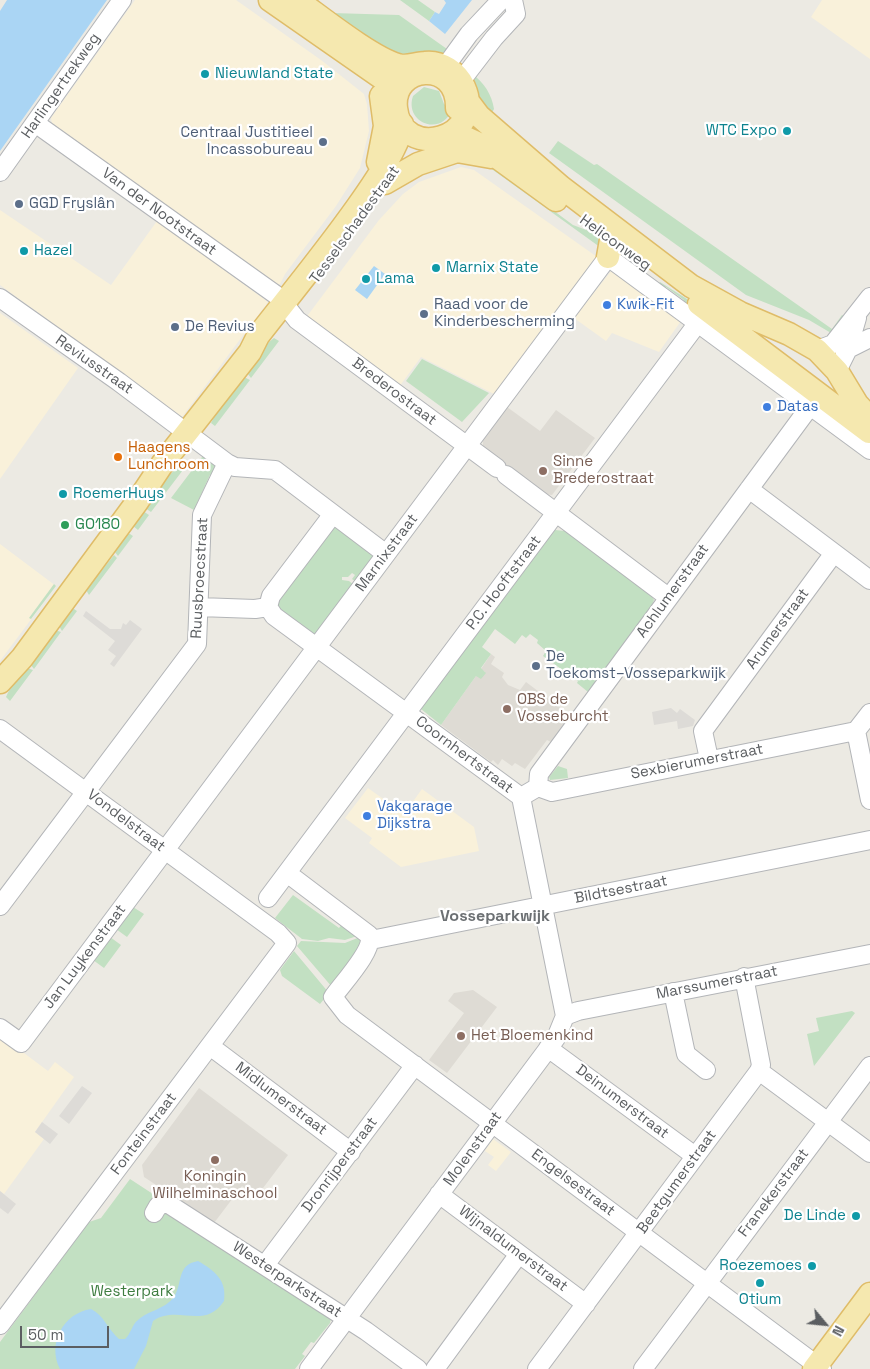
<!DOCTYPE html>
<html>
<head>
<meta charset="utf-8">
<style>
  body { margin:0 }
  #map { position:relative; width:870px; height:1369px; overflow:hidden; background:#eceae3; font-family:"Space Grotesk",sans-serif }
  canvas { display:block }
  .north { position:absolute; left:800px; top:1299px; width:50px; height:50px; -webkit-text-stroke:4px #fff; paint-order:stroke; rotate:118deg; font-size:14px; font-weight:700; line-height:20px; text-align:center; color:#5b5e61 }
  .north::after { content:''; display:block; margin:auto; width:18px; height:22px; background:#5b5e61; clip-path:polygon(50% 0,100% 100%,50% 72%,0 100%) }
  .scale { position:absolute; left:20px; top:1326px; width:89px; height:22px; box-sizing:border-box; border:2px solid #5b5e61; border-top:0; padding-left:6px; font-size:15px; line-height:18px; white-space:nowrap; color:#5b5e61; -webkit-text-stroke:4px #fff; paint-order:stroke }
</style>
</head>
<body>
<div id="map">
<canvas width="870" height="1369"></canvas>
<div class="north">N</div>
<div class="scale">50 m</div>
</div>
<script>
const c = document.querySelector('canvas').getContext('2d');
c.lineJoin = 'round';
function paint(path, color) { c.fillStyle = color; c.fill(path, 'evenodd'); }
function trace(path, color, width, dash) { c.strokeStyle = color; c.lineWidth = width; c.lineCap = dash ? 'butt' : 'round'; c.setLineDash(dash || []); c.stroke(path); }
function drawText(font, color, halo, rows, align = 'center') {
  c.font = font + ' "Space Grotesk",sans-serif'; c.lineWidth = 4.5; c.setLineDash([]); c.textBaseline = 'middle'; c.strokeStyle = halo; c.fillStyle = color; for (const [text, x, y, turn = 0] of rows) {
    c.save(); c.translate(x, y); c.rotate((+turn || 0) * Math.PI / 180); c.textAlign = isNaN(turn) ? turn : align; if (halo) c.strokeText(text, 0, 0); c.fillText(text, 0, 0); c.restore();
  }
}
paint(new Path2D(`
  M135,0H236L321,60L364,94L367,104L369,131L360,168L336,206L285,274L280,284H277L52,123L51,118Z
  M822,0H870V59L811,17Z
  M461,167L474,170L600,259L498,396L421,357L399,387L305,319L379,220L403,194L419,182Z
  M0,210L111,285L157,221L268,302L182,417L0,285Z
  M612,270L681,321L659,352L612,333L606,341L574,318Z
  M0,313L78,368L0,479Z
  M0,544L56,586L0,661Z
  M368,788L404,814L422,789L474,827L479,851L401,867L369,843L372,838L345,818Z
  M0,1035L48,1071L55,1062L74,1077L35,1132L44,1139L4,1194L0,1191Z
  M493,1139L511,1152L496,1171L488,1165L494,1157L485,1151Z`), '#f9f1da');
paint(new Path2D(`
  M86,611L110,629H121L123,623L126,625L130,620L142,629L114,667L110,664L116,656L108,650L115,641L83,616Z
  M671,708L677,713L680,709L695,720L693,726L678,729L677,721L654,725L652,712Z
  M82,1086L92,1093L69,1124L59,1116Z
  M42,1122L58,1134L50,1144L35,1132Z
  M0,1191L16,1204L8,1214L0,1208Z`), '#dddbd7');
paint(new Path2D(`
  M507,407L540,431L556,410L595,438L552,495L544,494L483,447V440Z
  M491,654L495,657L491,664L504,673L502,677L508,685L520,690L526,682L571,716L551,742L547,740L525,769L515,763L512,766L502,759L498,765L493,760L491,762L441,725L476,676L485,672L481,669Z
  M473,990L497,1007L447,1073L429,1060L464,1013L448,1001L454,993Z
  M199,1088L288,1155L257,1196L242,1186L214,1223L144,1177L142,1165Z`), '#dedbd4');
paint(new Path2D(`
  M309,0L332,13L399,15L447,49L440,55L405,60Z
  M400,0H418L435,12L429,21Z
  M472,74C484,82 492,95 494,109L489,118L477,107Z
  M424,87L439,91L444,104L452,110C441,137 404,123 413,96Z
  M558,141L594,165L597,164L832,329L842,315L844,316L831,333L809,320L746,295L549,153Z
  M475,157L504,174L573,225L597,234L602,238L604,250Z
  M660,282L687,299L690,303L687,307L681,304L684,300L666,287L662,291L656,287Z
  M274,338L279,341L251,378L247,373L258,351Z
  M422,359L489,393L462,422L406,381Z
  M244,377L250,380L215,426L211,423L228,391L232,393Z
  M205,453L217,465L214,476L210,475L194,510L171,498Z
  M182,463L186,466L151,512L145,508L161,483Z
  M143,511L149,515L138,530L133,526Z
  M338,527L373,555V558L356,582L352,579L355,575L352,573L348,577H342V580L349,581L354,585L317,633L312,635L279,610L277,602L332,528Z
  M124,530L133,536L118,556L114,551Z
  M555,530L565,531L651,595L654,600L652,605L588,692L577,683L578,681L543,656L546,651L537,643L538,640L530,634L526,638L522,635L515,644L495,629L482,647L491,654L481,668L486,673L481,679L476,676L441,725L421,709V707Z
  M114,555L117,558L89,595L86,590Z
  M54,584L56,586L31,619L29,618Z
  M68,605L77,611L62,631L59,626Z
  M55,630L61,632L34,669L30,664Z
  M27,668L33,670L10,701L6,697L17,673L21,676Z
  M558,766L567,769L568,778L550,780L549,777Z
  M293,895L339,928L344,922L357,936L345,940L329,938L318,941L302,939L275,918Z
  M133,907L144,914L127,937L116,929Z
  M110,937L121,945L104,968L93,960Z
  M360,937L365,942L332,987L297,946L301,941L345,943Z
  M294,951L329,993L320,1004L282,976L280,970Z
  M852,1011L855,1013L814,1066L807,1034L819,1031L816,1018Z
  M130,1179L156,1196L159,1220L164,1214L168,1213L331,1318L330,1323L314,1343L311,1342L302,1354L305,1356L295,1369H0V1342L89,1222L101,1218Z`), '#c2e0c2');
paint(new Path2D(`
  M7,0H107L0,151V11Z
  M444,0H472L445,34L429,21L435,12L439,14L446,3Z
  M374,266L385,274L367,299L355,290Z
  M198,1261C215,1271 227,1280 224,1301C204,1331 178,1304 153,1321L146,1346L134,1369H60C47,1344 63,1313 91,1309C104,1315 108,1330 119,1339H125C131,1334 132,1324 138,1320C149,1310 164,1310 174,1297C183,1283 176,1265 198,1261Z`), '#aad5f4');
const minor = new Path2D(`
  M445,67L469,34L501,0
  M461,81L494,38L516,14L513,0
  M35,123L279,297L297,320L497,468
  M0,172L122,0
  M0,298L119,382L227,463L235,467L275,470L386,554
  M848,349L870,338
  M817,350L833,344L870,297
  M837,371L848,349L857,318
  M506,475L668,597
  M749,489L870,580
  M199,607L255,609L268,607L274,616L521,797L565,1016L556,1038L309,1369
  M268,607L271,596L333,514
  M870,713L856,731L870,800
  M0,729L278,933L287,943L0,1325
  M709,759L703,731L834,553
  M538,787L552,792L856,731
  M521,797L538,787L539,774L811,405
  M287,873L369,935C375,949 342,984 333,997L347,1015L822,1369
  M268,898L706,312
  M0,906L197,644L202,515L227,463
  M371,940L870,840
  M673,992L686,1054L706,1070
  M565,1016L578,1011L870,954
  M0,1028L21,1043L608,257L870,450
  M210,1046L351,1152
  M548,1048L695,1156
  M759,1071L870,1153
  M439,1194L586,1304
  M154,1213L158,1206L167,1203L366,1331L418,1369
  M265,1265L415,1065
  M435,1369L519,1254
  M537,1369L759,1071L761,1065L744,977
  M643,1369L870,1066`);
const major = new Path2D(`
  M270,0L382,78L393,87L397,95
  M297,0C321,17 372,58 398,65C407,68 416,63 425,63C441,61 457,72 464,87C487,138 402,163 396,108C391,65 458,58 457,108L468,116
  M467,100L479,116L561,187L691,286L740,313L789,334L817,350L837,371L857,404L870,418
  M453,132L479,144L556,200
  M378,162L385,126L381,96
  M385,183L418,164L457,151L491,157
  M608,257L611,240
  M699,304L869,432
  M0,682L22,658L137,502L163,463L250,352L258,336C286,299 402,161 402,124
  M814,1369L870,1294`);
trace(minor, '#b3b5b8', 20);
trace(major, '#dfbc68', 25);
trace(minor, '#fff', 18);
trace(major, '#f5e8af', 22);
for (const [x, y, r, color] of [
  [205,74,5,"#0f9aa8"],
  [787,131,5,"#0f9aa8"],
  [323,142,5,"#5c6f8a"],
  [19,204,5,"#5c6f8a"],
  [24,251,5,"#0f9aa8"],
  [436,268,5,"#0f9aa8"],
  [366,279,5,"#0f9aa8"],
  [607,305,5,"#3f7fe0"],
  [424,314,5,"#5c6f8a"],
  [175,327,5,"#5c6f8a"],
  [767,407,5,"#3f7fe0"],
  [118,457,5,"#e8710a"],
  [543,471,5,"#8d6e63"],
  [63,494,5,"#0f9aa8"],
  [65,525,5,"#2e9e5b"],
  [536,666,5,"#5c6f8a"],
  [507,709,5,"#8d6e63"],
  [367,816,5,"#3f7fe0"],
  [461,1036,5,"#8d6e63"],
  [215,1160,5,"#8d6e63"],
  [856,1216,5,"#0f9aa8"],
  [812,1266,5,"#0f9aa8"],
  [760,1283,5,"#0f9aa8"]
]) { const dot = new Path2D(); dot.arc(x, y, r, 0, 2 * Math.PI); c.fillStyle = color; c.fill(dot); trace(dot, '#fff', 2); }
drawText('15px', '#0d838f', '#fff', [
  ["Nieuwland State",215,74],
  ["WTC Expo",777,131,"right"],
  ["Hazel",34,251],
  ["Marnix State",446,268],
  ["Lama",376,279],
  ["RoemerHuys",73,494],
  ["De Linde",846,1216,"right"],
  ["Roezemoes",802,1266,"right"],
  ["Otium",760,1300,"center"]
], 'left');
drawText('15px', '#5b5e61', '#fff', [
  ["Harlingertrekweg",61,86,-55],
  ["Van der Nootstraat",159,212,36],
  ["Tesselschadestraat",355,225,-54],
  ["Heliconweg",615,243,36],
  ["Reviusstraat",94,365,35],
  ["Brederostraat",394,392,37],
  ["Marnixstraat",387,553,-53],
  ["Ruusbroecstraat",200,578,-87],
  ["P.C. Hooftstraat",504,583,-53],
  ["Achlumerstraat",673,591,-54],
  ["Arumerstraat",778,629,-54],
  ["Coornhertstraat",464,755,37],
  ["Sexbierumerstraat",697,762,-11],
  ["Vondelstraat",126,821,37],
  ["Bildtsestraat",621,890,-11],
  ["Jan Luykenstraat",85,957,-53],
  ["Marssumerstraat",717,983,-11],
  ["Midlumerstraat",281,1099,37],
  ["Deinumerstraat",622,1102,37],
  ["Fonteinstraat",144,1134,-53],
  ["Molenstraat",473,1149,-54],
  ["Dronrijperstraat",340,1165,-53],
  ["Beetgumerstraat",677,1182,-54],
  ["Engelsestraat",573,1183,37],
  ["Franekerstraat",774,1193,-53],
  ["Wijnaldumerstraat",513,1249,37],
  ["Westerparkstraat",287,1280,33]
]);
drawText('15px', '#4e5e75', '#fff', [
  ["Centraal Justitieel",313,133,"right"],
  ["Incassobureau",313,150,"right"],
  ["GGD Fryslân",29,204],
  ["Raad voor de",434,305],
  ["Kinderbescherming",434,322],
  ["De Revius",185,327],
  ["De",546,657],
  ["Toekomst–Vosseparkwijk",546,674]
], 'left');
drawText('15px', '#366cbe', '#fff', [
  ["Kwik-Fit",617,305],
  ["Datas",777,407],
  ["Vakgarage",377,807],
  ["Dijkstra",377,824]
], 'left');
drawText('15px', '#c56008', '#fff', [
  ["Haagens",128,448],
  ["Lunchroom",128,465]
], 'left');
drawText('15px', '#785e54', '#fff', [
  ["Sinne",553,462],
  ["Brederostraat",553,479],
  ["OBS de",517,700],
  ["Vosseburcht",517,717],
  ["Het Bloemenkind",471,1036],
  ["Koningin",215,1177,"center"],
  ["Wilhelminaschool",215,1194,"center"]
], 'left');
drawText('15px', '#27864d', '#fff', [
  ["GO180",75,525]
], 'left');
drawText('15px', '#3e7d40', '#fff', [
  ["Westerpark",132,1292]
]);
drawText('bold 16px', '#6c7073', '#fff', [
  ["Vosseparkwijk",495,917]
]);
</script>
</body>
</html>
